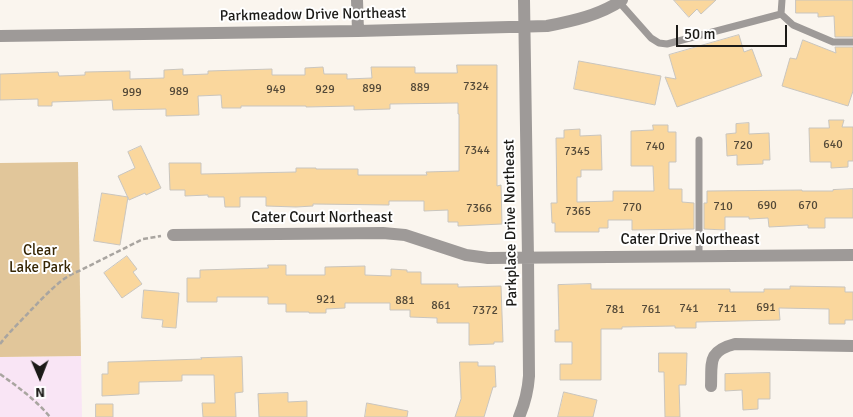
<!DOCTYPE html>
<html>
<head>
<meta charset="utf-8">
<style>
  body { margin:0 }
  #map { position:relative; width:853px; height:417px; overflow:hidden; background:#faf5ee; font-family:Signika,sans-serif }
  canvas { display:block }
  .north { position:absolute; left:15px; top:352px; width:50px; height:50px; -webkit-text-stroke:4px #fff; paint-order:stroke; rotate:179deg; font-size:14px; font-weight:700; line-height:20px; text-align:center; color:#1b1a17 }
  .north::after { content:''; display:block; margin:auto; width:18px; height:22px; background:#1b1a17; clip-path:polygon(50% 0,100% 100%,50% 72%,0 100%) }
  .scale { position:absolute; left:676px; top:25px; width:111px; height:22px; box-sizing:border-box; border:2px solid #1b1a17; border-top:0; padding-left:6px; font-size:15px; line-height:18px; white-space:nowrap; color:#1b1a17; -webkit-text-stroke:4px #fff; paint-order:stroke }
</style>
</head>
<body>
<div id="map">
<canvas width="853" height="417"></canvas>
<div class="north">N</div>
<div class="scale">50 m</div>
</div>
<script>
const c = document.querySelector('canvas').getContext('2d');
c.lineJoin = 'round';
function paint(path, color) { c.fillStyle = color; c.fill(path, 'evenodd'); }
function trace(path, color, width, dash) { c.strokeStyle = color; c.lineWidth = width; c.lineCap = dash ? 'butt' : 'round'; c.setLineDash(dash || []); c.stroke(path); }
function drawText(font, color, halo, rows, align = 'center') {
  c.font = font + ' Signika,sans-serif'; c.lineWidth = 4; c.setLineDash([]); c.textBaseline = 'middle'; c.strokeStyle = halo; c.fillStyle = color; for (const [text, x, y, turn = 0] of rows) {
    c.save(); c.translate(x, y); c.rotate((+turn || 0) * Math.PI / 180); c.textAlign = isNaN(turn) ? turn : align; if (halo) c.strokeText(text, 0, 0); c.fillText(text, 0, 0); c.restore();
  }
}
paint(new Path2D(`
  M81,356L82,417H0V357Z`), '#f9e5f5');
paint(new Path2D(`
  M78,162L81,356L0,357V163Z`), '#e1c69a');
const building = new Path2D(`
  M674,0H716L701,14L697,9L689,17Z
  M796,0H853V37H835L834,16L818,17V13H796Z
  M739,35L744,52L752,49L762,76L677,107L665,77L676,79L669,55Z
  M803,40L836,53L835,47H853V91L848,106L782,86L790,58L796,59Z
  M579,61L661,76L655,105L574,89Z
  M457,65H497V186L501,185L502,224L458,226V222H448V210L424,211V201H389V205L313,204V206L296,207L266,206V197H240V207H225L224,197H208V195L185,196V190H170L169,163H201V174L296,172V168H316V169H358V175H427L426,172L459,171V114H458V103L390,104V109L354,110V106L306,107V106H241V108H222L221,95L198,96L199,115L166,116V109L113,110L112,100L52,102V106H38V99L0,100V74L58,72L59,76L85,75V72L130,71V79L164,78V70L183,69V75L208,74V71L272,69V75H305V68L323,67L324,74H347V79L372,78L371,67H415V73H457Z
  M829,120H844L842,127H853V161H848V167L831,168V162H810L809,128H829Z
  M749,123V134L769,133L770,160H763V164L737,165V155L727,156L726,134L736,133V124Z
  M653,125H668V132H676V162H669V189H682V202L694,203V229L632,230V220H608V228H599V232H555V223H552L551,203H557L556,138H564V130L580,129V136L601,135L602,170H581V177H577V202L613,201V191H654L653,166H631V131L653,130Z
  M141,146L161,188L146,195L145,193L129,200L118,176L135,168L128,152Z
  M853,189V218H825V228H808V225L769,227L768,218L749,219V217H725V230L704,229V203H707V191L802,190V191H833V190Z
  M102,193L128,197L120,245L94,241Z
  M127,256L137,269L133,272L142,284L122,298L104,273Z
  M268,265H286V275H325V267L365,266V275L391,276V269L407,270V272H421V284H458V287L501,286L503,342H494V344L469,345V323H437V318L410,317V310H390V303H345V308L326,309V313H309V312H286V304H268V297H217V302H187V278H200V270L268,268Z
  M591,284V289H730V292H764V289H790V286L845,287V292H853V320H845V324H829V309L779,308L780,320L696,322V328H675V326L622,327V329H601V380H560V364H572V342H555V330H559L558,285Z
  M144,290L179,293L176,328L162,327L163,320L142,318Z
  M659,353H687L686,385H679L680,417H665L664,372H659Z
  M242,357L243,392L235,393L236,417H203L202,403H215L214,375H182V381L139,382V394L102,396V374H108V362L202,359L201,358Z
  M460,362H478V366H495L496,387H493L484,417H455L461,399Z
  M770,373V399H758V409L743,410L742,390L725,391V374Z
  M564,392L597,400L593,417H558Z
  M288,393V402L307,401V417H259L258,394Z
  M367,403L408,411L407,417H365Z
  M96,404H113V417H96Z`);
paint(building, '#fad79d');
trace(building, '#c9c5be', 1);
trace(new Path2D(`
  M0,344C9,332 21,321 31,310C45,296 60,278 79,271L143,239L161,236
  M0,374C18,387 36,400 50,417`), '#a9a5a0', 2.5, [5, 2.5]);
trace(new Path2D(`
  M619,2L651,38L659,43L667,44L781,14L782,0
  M781,14L793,25L833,42H853
  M699,256V140`), '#9e9a98', 7);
trace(new Path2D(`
  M357,0L358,31
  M0,36L358,31L547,26C573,21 600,15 622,0
  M173,235L383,233L405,235L466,255L488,258L853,255
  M711,386C712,363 707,351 735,344L853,346
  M519,417C525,403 528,391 529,376L528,258L524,0`), '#9e9a98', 12);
drawText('12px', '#534938', null, [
  ["7324",476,87],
  ["889",420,88],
  ["899",372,89],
  ["949",276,90],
  ["929",325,90],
  ["989",179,92],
  ["999",132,93],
  ["640",833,145],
  ["720",743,146],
  ["740",655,147],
  ["7344",477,151],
  ["7345",577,152],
  ["690",767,206],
  ["670",808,206],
  ["710",723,207],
  ["770",632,208],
  ["7366",479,209],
  ["7365",578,212],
  ["921",326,300],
  ["881",405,301],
  ["861",441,306],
  ["691",766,308],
  ["741",689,309],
  ["711",727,309],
  ["781",615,310],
  ["761",651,310],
  ["7372",485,311]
]);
drawText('15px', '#1b1a17', '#fff', [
  ["Parkmeadow Drive Northeast",313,15,-1],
  ["Cater Court Northeast",322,218],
  ["Parkplace Drive Northeast",511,223,-91],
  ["Cater Drive Northeast",690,240]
]);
drawText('15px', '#372604', '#fff', [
  ["Clear",40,251],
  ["Lake Park",40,268]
]);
</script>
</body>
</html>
